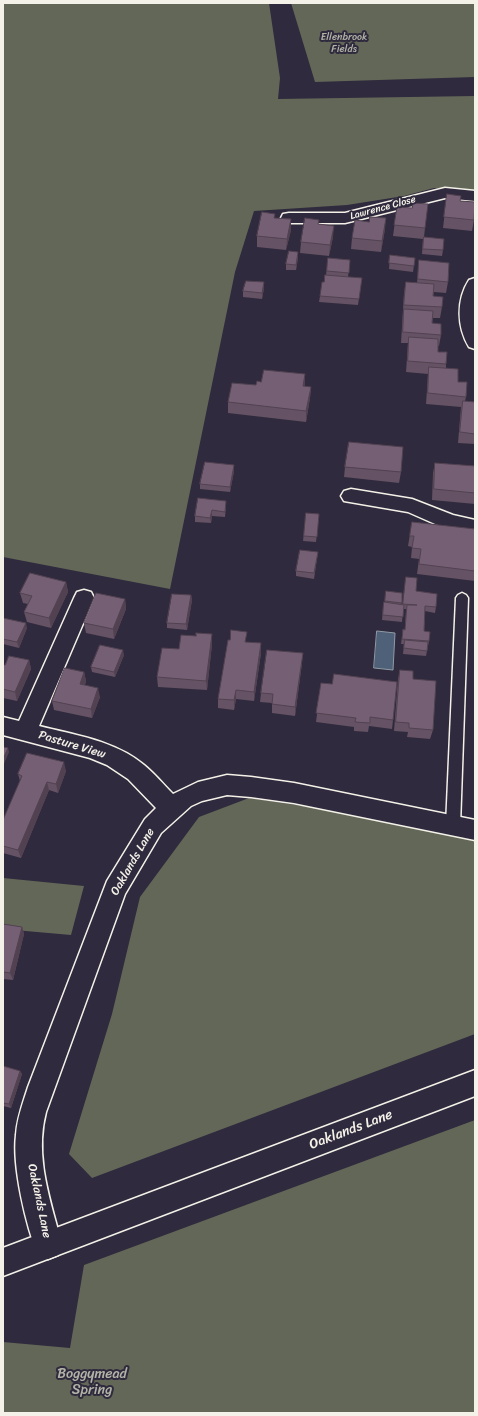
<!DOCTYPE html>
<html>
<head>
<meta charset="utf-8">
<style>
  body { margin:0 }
  #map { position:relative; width:478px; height:1416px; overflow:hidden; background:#2f2a3d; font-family:Sriracha,sans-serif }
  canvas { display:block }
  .frame { position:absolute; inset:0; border:4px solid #f4f1e8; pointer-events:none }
</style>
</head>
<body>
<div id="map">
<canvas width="478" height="1416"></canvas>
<div class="frame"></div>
</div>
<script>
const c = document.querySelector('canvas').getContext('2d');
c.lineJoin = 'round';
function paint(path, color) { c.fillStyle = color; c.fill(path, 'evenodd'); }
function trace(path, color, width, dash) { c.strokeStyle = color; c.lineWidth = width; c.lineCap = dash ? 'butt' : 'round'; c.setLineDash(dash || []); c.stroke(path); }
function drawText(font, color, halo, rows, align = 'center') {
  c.font = font + ' Sriracha,sans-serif'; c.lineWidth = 4; c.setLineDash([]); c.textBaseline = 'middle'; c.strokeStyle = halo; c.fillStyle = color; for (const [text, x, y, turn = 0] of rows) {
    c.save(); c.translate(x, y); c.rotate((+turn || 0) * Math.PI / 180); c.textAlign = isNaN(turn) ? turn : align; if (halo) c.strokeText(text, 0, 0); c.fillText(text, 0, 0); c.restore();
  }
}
paint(new Path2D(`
  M3,3H269L280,78L278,99L475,96V191L434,188L404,196L347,205L254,211L235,272L170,589L3,557Z
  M291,3H475V77L315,82Z
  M249,798L344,812L475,841V1034L92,1178L69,1154L112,1014L140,897L199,817Z
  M3,878L84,886L71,935L3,929Z
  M475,1120V1413H3V1342L70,1348L84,1265Z`), '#636758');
const water = new Path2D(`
  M377,631L395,633L393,670L374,668Z`);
paint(water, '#4e6179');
trace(water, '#909ba5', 1);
const lane = new Path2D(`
  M462,593L466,595L468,598L460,826L458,830L453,832L448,830L446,826L456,598L458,595Z`);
const street = new Path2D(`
  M445,188L475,191V201L445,198L345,223H289L283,222L281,218L283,214L289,213H345Z
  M475,278V349L469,347C457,327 456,300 469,280Z
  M351,489L412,499L453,515L475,520V536L442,527L408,512L344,501L341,496L344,491Z
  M84,590L91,592L94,598L39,726C75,735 116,741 144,765C155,774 163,784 173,794L198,782L227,775L251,777L294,783L475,820V840L294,803L251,797L227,795L202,801L191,806L161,833L125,894L46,1112C34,1157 51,1202 62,1245L58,1255L48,1259L38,1255C26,1226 12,1166 16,1135C17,1118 23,1103 28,1087L107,881L145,819L156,808L128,779L107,765L90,758L3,735V717L19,721L74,598L77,592Z`);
const secondary = new Path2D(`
  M475,1070V1096L3,1276V1248Z`);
trace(lane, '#f4f1e8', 3);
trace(street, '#f4f1e8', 3);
trace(secondary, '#f4f1e8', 3);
paint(lane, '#2f2a3d');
paint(street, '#2f2a3d');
paint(secondary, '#2f2a3d');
paint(new Path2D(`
  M447,194L460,201L474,220L472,231L443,228Z
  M397,207L425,228L424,237L443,250L442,256L422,254L423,239L393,236Z
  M275,218L291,219V230L286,250L257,247V236Z
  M319,224L333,237L329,256L300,253L301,242Z
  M385,229L381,252L351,249L352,238Z
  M298,252V258L296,270H286V264Z
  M390,255L415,258L413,272L389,269Z
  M328,258L350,260L348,277L362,278L358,305L319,302L320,296L326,275Z
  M419,260L448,282L446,293L434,292L433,296L442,307L440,318H433L432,323L441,335L439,346H438V352L446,364V368L458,382L466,397L465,401L475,402V444L458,443L461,407L426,404L428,374L406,372L408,343H401L404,293L406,282L417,283Z
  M264,282V288L262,299L243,297V291Z
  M256,385L311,387L310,398L306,422L228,413V402Z
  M435,463L475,466V504L432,500L433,473Z
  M234,465V471L230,492L200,489V484Z
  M345,467L401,472L399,483L344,477Z
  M226,501V506L225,517L212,516L211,523L195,522V516Z
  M306,513L319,514L316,542L303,541Z
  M412,522L475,529V581L417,574L419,559L411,558L412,547L408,546Z
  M318,552L314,579L296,576V571Z
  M406,577L416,591L436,607L435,613L425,611L424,631L429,641L426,656L403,654L404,644H401L403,629L405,630L406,609H403L402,622L382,620L383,608L384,602L385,603L386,591L402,603L401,604H403Z
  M66,582L68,592L51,628L27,622L24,612L28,604L23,603L20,593Z
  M191,595L192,600L187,630L167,628V623Z
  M125,599L126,609L114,639L86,633L84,623Z
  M3,618L27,628L19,648L3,644Z
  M246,642L261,643V653L254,701L236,699L234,710L218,708V699Z
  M212,644L207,690L158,687L157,677L179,649Z
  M124,655L115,677L92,672L91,667Z
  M29,660L31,669L17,701L3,698V665H5Z
  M302,663L295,716L272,713V703L260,702L261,693Z
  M400,670L413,679L433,730L430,739L407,737L408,732L394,731L398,679Z
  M84,672L86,681L85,685L100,697L92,718L54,710L52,701Z
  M321,683L393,720L392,729L369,726L368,732L354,731V727L316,722Z
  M66,771L58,793L49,790L21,858L3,853V820L20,781L18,774Z
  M3,924L22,927L24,934L13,980L3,979Z
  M3,1066L20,1071L22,1074L11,1108L3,1106Z`), '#655264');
paint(new Path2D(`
  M386,218L385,229L381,252L382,241Z
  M291,219V230L286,250L287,239Z
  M334,226L333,237L329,256L330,245Z
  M298,252V258L296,270V265Z
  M264,282V288L262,299V293Z
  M305,374V385L302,397L303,386Z
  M311,387L310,398L306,422V411Z
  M234,465V471L230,492V487Z
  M212,510V516L211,523L210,518Z
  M66,582L68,592L51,628L49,618Z
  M191,595L192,600L187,630L186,624Z
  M125,599L126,609L114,639L113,629Z
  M26,623L27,628L19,648L17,642Z
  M212,634V644L207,690L206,681Z
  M261,643V653L254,701V692Z
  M123,650L124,655L115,677L114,672Z
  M303,653L302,663L295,716V707Z
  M29,660L31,669L17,701L15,692Z
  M84,672L86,681L82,693L80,684Z
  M98,688L100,697L92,718L91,709Z
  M236,690V699L234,710V700Z
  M8,748L9,752L4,764L3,759Z
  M64,762L66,771L58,793L56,784Z
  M47,782L49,790L21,858L18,850Z
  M22,927L24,934L13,980L10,973Z
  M20,1071L22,1074L11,1108L9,1104Z`), '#524251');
const building = new Path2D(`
  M447,194L461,196L460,201L475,202L474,220L444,217Z
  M413,203L428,204L425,228L394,225L397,207L412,208Z
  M262,212L275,214L274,218L291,219L287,239L257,236Z
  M370,217L386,218L382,241L352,238L355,220L369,222Z
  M305,218L319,220L318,224L334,226L330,245L301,242Z
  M424,237L444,239L443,250L423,249Z
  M289,251L298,252L296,265L286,264Z
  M390,255L415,258L414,266L389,263Z
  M328,258L350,260L349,273L327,271Z
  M419,260L449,263L448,282L418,279Z
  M325,275L362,278L359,299L320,296L322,282H324Z
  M246,281L264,282L262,293L243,291Z
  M406,282L434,284L433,296L443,297L442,307L404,305Z
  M404,309L433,311L432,323L441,324V335L403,332Z
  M409,337L438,339V352H447L446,364L408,361Z
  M429,367L458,369V382H467L466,397L428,393Z
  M264,370L305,374L303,386L311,387L306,411L228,402L232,383L256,385L257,381L261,382Z
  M463,401L475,402V434L460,432Z
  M349,442L403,447L401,472L345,467Z
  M205,462L234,465L230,487L200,484Z
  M435,463L475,466V493L434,489Z
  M198,498L226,501L225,512L212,510L210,518L195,516Z
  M306,513L319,514L317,537L304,536Z
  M412,522L475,529V571L419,564L421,549L412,548L414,536H410Z
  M300,550L318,552L314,573L296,571Z
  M30,573L66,582L49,618L24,612L32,596L20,593Z
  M406,577L417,578L416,591L437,594L436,607L425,606L424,631L430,632L429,641L402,639L403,629L405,630L407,605H417L403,604Z
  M386,591L402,593V603L385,601Z
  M96,593L125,599L113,629L84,623Z
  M172,594L191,595L186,624L167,623Z
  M384,602L404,605L403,617L383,615Z
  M3,618L26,623L17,642L3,639Z
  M231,630L247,632L245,642L261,643L254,692L236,690L234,700L218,699L228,640H230Z
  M196,633L212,634L206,681L157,677L162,648L179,649L181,635L196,636Z
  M405,640L428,642L427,651L404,648Z
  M100,645L123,650L114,672L91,667Z
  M267,650L303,653L295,707L272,704L273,694L261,693Z
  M9,656L29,660L15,692L3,689V665H5Z
  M65,668L84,672L80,684L98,688L91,709L52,701Z
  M400,670L413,671V679L436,681L433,730L409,728V723L396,722Z
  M334,674L397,682L393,720L370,717V723L355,722L356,718L316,713L321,683L332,684Z
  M3,747L8,748L3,759Z
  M27,753L64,762L56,784L47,782L18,850L3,846V820L22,776L18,774Z
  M3,924L22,927L10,973L3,972Z
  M3,1066L20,1071L9,1104L3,1103Z`);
paint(building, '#755f74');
trace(building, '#524251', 1);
drawText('10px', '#b3b3a7', '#2f2a3d', [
  ["Ellenbrook",344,37],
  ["Fields",344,49]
]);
drawText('10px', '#f4f1e8', '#2f2a3d', [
  ["Lawrence Close",383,208,-15]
]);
drawText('12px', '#f4f1e8', '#2f2a3d', [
  ["Pasture View",72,745,17],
  ["Oaklands Lane",133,862,-60],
  ["Oaklands Lane",39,1201,78]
]);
drawText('14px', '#f4f1e8', '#2f2a3d', [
  ["Oaklands Lane",351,1130,-21]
]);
drawText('14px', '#b3b3a7', '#2f2a3d', [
  ["Boggymead",92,1374],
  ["Spring",92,1390]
]);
</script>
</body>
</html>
